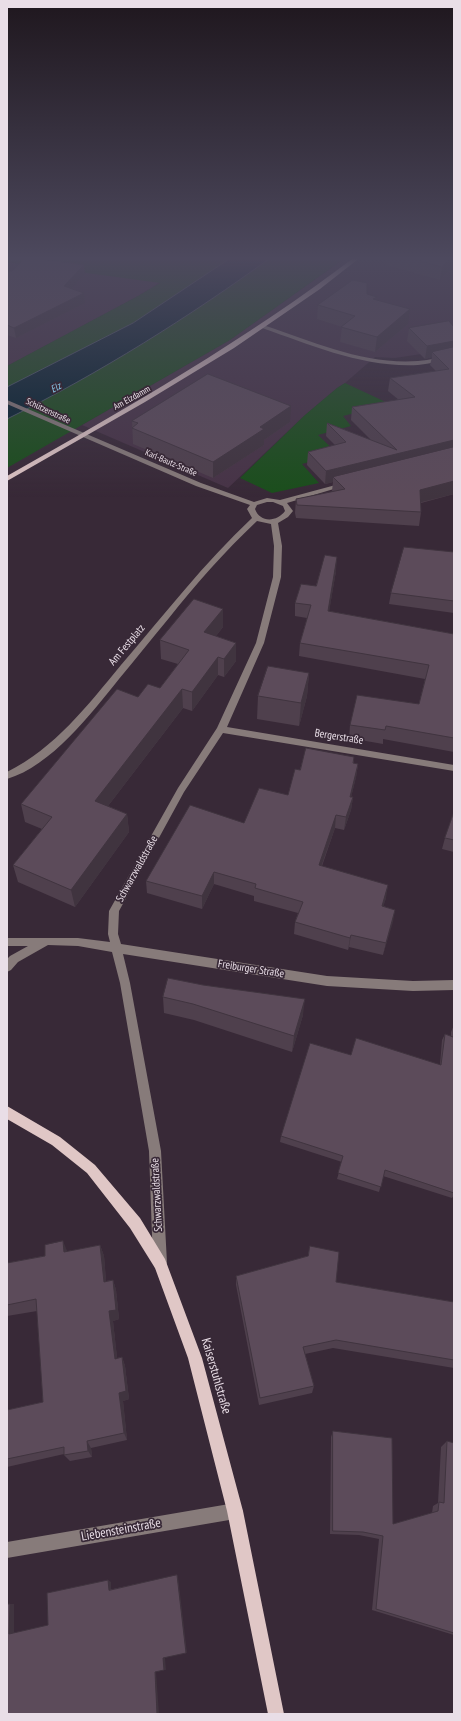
<!DOCTYPE html>
<html>
<head>
<meta charset="utf-8">
<style>
  body { margin:0 }
  #map { position:relative; width:461px; height:1721px; overflow:hidden; background:#382937; font-family:"PT Sans Narrow",sans-serif }
  canvas { display:block }
  .frame { position:absolute; inset:0; border:8px solid #e9dee7; pointer-events:none }
</style>
</head>
<body>
<div id="map">
<canvas width="461" height="1721"></canvas>
<div class="frame"></div>
</div>
<script>
const c = document.querySelector('canvas').getContext('2d');
c.lineJoin = 'round';
function paint(path, color) { c.fillStyle = color; c.fill(path, 'evenodd'); }
function trace(path, color, width, dash) { c.strokeStyle = color; c.lineWidth = width; c.lineCap = dash ? 'butt' : 'round'; c.setLineDash(dash || []); c.stroke(path); }
function drawText(font, color, halo, rows, align = 'center') {
  c.font = font + ' "PT Sans Narrow",sans-serif'; c.lineWidth = 3.5; c.setLineDash([]); c.textBaseline = 'middle'; c.strokeStyle = halo; c.fillStyle = color; for (const [text, x, y, turn = 0] of rows) {
    c.save(); c.translate(x, y); c.rotate((+turn || 0) * Math.PI / 180); c.textAlign = isNaN(turn) ? turn : align; if (halo) c.strokeText(text, 0, 0); c.fillText(text, 0, 0); c.restore();
  }
}
paint(new Path2D(`
  M348,256H454V349L395,358L375,357L345,383L337,388L305,415L228,488L82,425L230,340Z
  M7,262L160,282L138,296L7,366Z`), '#473346');
paint(new Path2D(`
  M7,256H234L133,323L7,387V366L138,296L160,283L7,262Z
  M273,256H348L230,340L7,468V419C100,373 189,317 273,256Z
  M345,383L390,404L343,416L351,426L318,435L338,454L302,464L319,483L272,493L240,478L305,415L337,388Z`), '#1a4e1b');
const water = new Path2D(`
  M234,256H273C189,317 100,373 7,419V387L133,323Z`);
paint(water, '#01202d');
trace(water, '#475965', 1);
paint(new Path2D(`
  M262,326H266C314,342 365,365 418,361C430,360 442,357 454,354V358C442,360 430,364 418,365C364,368 311,345 262,328Z
  M7,400L201,483L254,502L267,498L280,500L343,483H347V485L287,503L293,511L288,517L278,523L282,546L281,577L264,643L227,727L454,765V771L223,733L184,792L119,911L118,934L121,944L327,976L413,981L454,980V990L413,991L327,986L123,954L130,983L161,1151L167,1263L165,1268L160,1270L155,1268L153,1263L149,1151L120,983L112,952L78,946L48,945L18,962L11,970L7,972V959L10,956L28,946H7V938H78L110,942L108,934L109,911L178,788L217,728L256,643L273,577L274,546L271,524L257,521C225,551 196,584 169,618C152,638 136,659 119,679C91,714 51,766 7,779V772C55,748 87,706 121,665C164,615 204,563 252,518L247,509L250,505L196,486L7,404ZM267,502H273L283,506L285,511C277,522 260,523 255,509L257,505Z
  M235,1503L240,1506L243,1511L240,1516L235,1519L7,1558V1542Z`), '#877b7a');
paint(new Path2D(`
  M356,256H362L320,289L234,348L145,402L7,481V476C127,408 246,340 356,256Z
  M7,1106L60,1137L95,1165L140,1218L165,1259L202,1358L243,1511L284,1714H268L227,1511L188,1358L155,1268L130,1228L87,1173L52,1145L7,1119Z`), '#e0c7c6');
paint(new Path2D(`
  M387,256H454L440,280L386,265Z
  M7,271L85,274L72,288L84,293L85,303L16,338L7,335Z
  M367,294L376,300L408,324L375,352L340,342L342,327L317,319L318,305Z
  M454,327V494L421,503V512L419,526L296,518L295,513L296,499L333,492L332,491L333,482L325,484L307,465L308,452L335,445L326,436L327,423L371,440L351,420L352,407L399,400L388,391L390,378L436,371L430,365L432,357L425,359L407,341L409,328Z
  M132,421L290,422L264,440V445L213,478L133,444Z
  M454,552V613L389,604L391,593Z
  M336,571L329,611L454,634V752L383,739V744L349,738L350,725L419,704L425,679L299,656L300,643L307,618L295,616V603Z
  M223,609V627L216,636L236,643V661L224,677L218,675L192,711L183,708L108,806L127,814L129,832L75,907L18,882L13,865L42,829L25,822L21,804L138,697L160,688L178,664L161,659L160,640Z
  M309,673L307,696L299,726L257,719L258,696Z
  M354,757V763L358,764L356,777L351,797H353L351,810L344,830L335,828L322,866L386,898L383,906L395,910L383,955L349,947L348,950L294,934L295,922L298,913L254,901V896L214,884L202,909L147,893L146,881L244,823L288,795L300,770Z
  M454,812V852L442,849L445,838Z
  M163,997L303,1015L292,1052L194,1020L164,1013Z
  M454,1025V1195L452,1198L383,1176L379,1192L337,1179L342,1162L280,1142L281,1136L351,1055L440,1065L442,1040L445,1034L451,1036V1032Z
  M100,1245L104,1256L106,1281L113,1280L116,1290L119,1319L113,1321L117,1358L122,1357L125,1366L129,1399L123,1401L127,1440L91,1448L92,1457L70,1461L64,1455V1454L7,1467V1410L43,1402L37,1311L7,1316V1263Z
  M310,1246L336,1282L454,1302V1368L333,1348L305,1354L314,1386L312,1393L259,1405L236,1285V1276L308,1256Z
  M333,1431L393,1524L432,1513L433,1506L438,1503L441,1447L447,1441L453,1443L454,1433V1635L372,1610L379,1539L359,1535L330,1534L331,1437Z`), '#4f404d');
paint(new Path2D(`
  M451,256H454V264L440,280L442,267Z
  M84,265L85,274L66,295L64,286Z
  M84,293L85,303L16,338L14,328Z
  M410,309L408,324L375,352L377,337Z
  M454,341V353L432,352V357L425,359L427,346Z
  M291,406L290,422L264,440V445L213,478V462L260,427Z
  M454,440V451L333,477V482L325,484L326,471Z
  M454,481V494L418,503L420,490Z
  M337,557L336,571L327,624L328,611Z
  M223,609V627L205,650L204,632Z
  M236,643V661L224,677V659Z
  M218,657V675L192,711V692Z
  M309,673L307,696L299,726L301,703Z
  M182,689L183,708L98,819L95,801Z
  M358,764L356,777L348,810L350,797Z
  M353,797L351,810L344,830L346,817Z
  M127,814L129,832L75,907L71,890Z
  M336,815L335,828L317,878L319,865Z
  M214,872V884L202,909V896Z
  M388,885L386,898L380,918L382,906Z
  M395,910L393,922L383,955L386,943Z
  M351,935L349,947L348,950L350,938Z
  M305,999L303,1015L292,1052L294,1036Z
  M63,1241L68,1253L64,1252Z
  M100,1245L104,1256L107,1292L104,1282Z
  M113,1280L116,1290L119,1319L113,1321L118,1367L115,1359L109,1311Z
  M122,1357L125,1366L129,1399L123,1401L127,1440L124,1433L119,1393Z
  M87,1441L91,1448L92,1457L88,1451Z
  M177,1575L178,1577L187,1653H186Z
  M108,1580L111,1582V1591L109,1590Z
  M10,1604H14V1634H9Z
  M163,1658H165L166,1670H164Z
  M155,1672H156L159,1714H157Z`), '#40343f');
const building = new Path2D(`
  M405,256H451L442,267Z
  M26,257L84,265L64,286L84,293L14,328L7,325V271H12Z
  M353,280L367,283V294L377,297L373,299L410,309L377,337L341,327L355,316L318,305Z
  M449,321L454,327V341L427,346L409,328Z
  M454,347V440L326,471L308,452L346,442L327,423L397,450L352,407L415,397L390,378L449,369L432,352Z
  M208,374L291,406L260,427L264,429L213,462L132,428L138,423L132,421Z
  M454,447V481L420,490L421,512L297,505L296,499L345,489L333,477Z
  M404,547L454,552V601L391,593Z
  M325,555L337,557L328,611L454,634V738L386,726L385,730L350,725L357,695L419,704L429,665L300,643L311,605L295,603L301,584L316,586Z
  M194,599L223,609L204,632L236,643L224,659L218,657L192,692L182,689L95,801L127,814L71,890L13,865L52,817L21,804L117,689L138,697L148,684L160,688L189,650L160,640Z
  M268,666L309,673L301,703L258,696Z
  M306,748L354,757L353,763L358,764L350,797H353L346,817L336,815L319,865L388,885L382,906L395,910L386,943L351,935L350,938L295,922L303,902L255,888L256,884L214,872L202,896L146,881L190,805L244,823L259,788L288,795L295,769L300,770Z
  M454,812V840L445,838Z
  M168,978L203,985L305,999L294,1036L193,1004L163,997Z
  M454,1025V1193L385,1170L381,1187L338,1173L343,1156L281,1136L310,1043L351,1055L356,1038L441,1065L445,1034L453,1037Z
  M63,1241L64,1252L100,1245L104,1282L113,1280L116,1310L109,1311L115,1359L122,1357L126,1391L119,1393L124,1433L87,1441L88,1451L64,1455V1447L7,1459V1410L43,1402L36,1299L7,1305V1263L45,1256V1245Z
  M310,1246L339,1252L336,1282L454,1302V1360L336,1340L303,1347L314,1386L260,1398L236,1276L308,1256Z
  M333,1431L392,1438L393,1524L438,1511L439,1502L444,1503L447,1441L454,1443V1633L376,1609L383,1536L363,1532L333,1531Z
  M177,1575L186,1653L163,1658L164,1670L155,1672L157,1714H7V1604H10L9,1634L48,1625L47,1593L108,1580L109,1590Z`);
paint(building, '#5c4b5a');
trace(building, '#40343f', 1);
const sky = c.createLinearGradient(0, 0, 0, 497);
sky.addColorStop(0, '#1f171e');
sky.addColorStop(0.52, '#4d495e');
sky.addColorStop(1, '#4d495e00');
c.fillStyle = sky;
c.fillRect(0, 0, 461, 497);
drawText('9px', '#e9dee7', '#382937', [
  ["Am Elzdamm",132,398,-29],
  ["Schützenstraße",48,411,25],
  ["Karl-Bautz-Straße",171,463,23]
]);
drawText('italic 10px', '#8bd1f2', '#382937', [
  ["Elz",56,388,-30]
]);
drawText('11px', '#e9dee7', '#382937', [
  ["Am Festplatz",127,645,-50],
  ["Bergerstraße",339,737,9],
  ["Schwarzwaldstraße",137,869,-61],
  ["Freiburger Straße",251,969,9],
  ["Schwarzwaldstraße",157,1195,-93]
]);
drawText('13px', '#e9dee7', '#382937', [
  ["Kaiserstuhlstraße",216,1376,74],
  ["Liebensteinstraße",121,1530,-10]
]);
</script>
</body>
</html>
